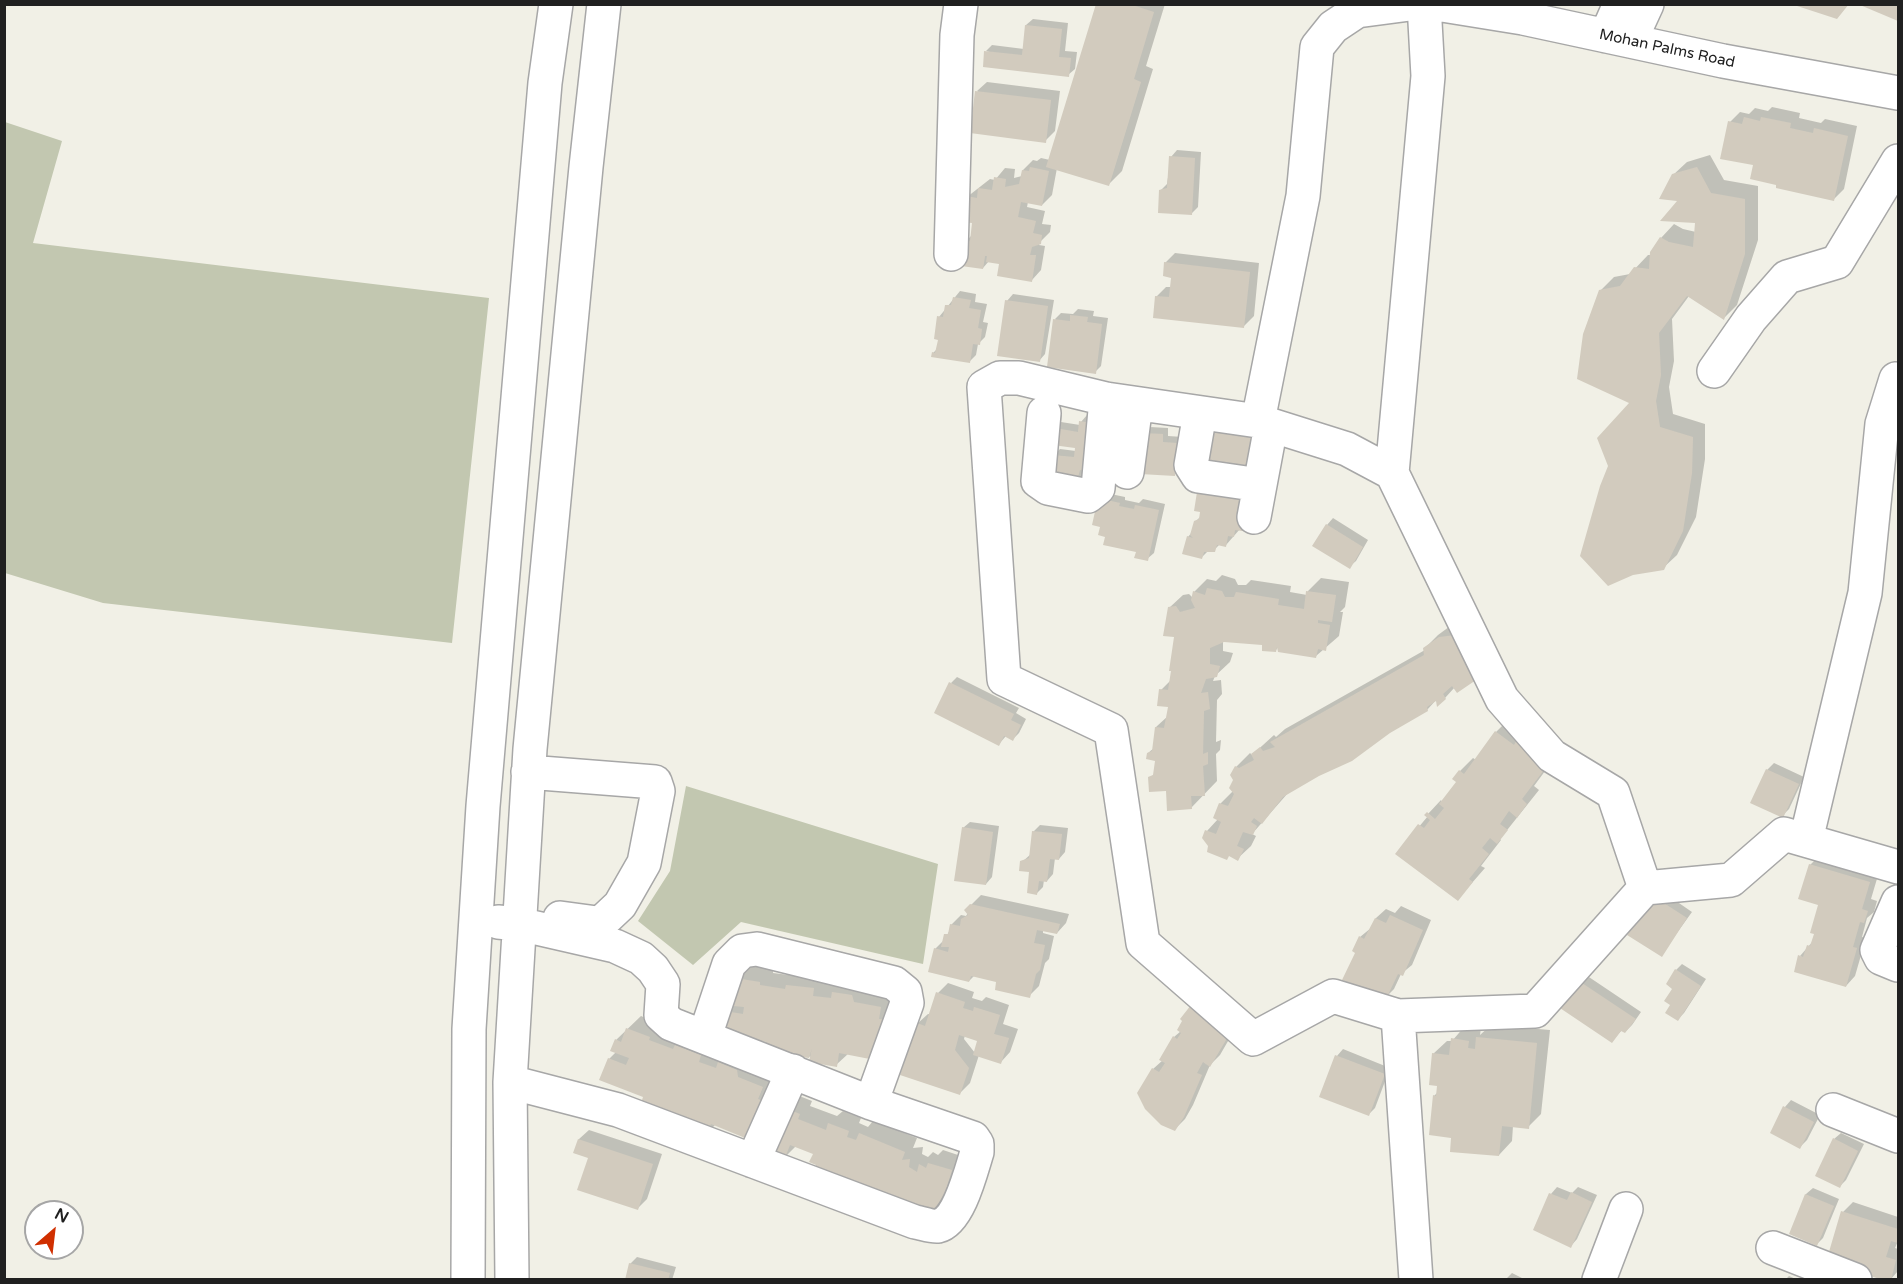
<!DOCTYPE html>
<html>
<head>
<meta charset="utf-8">
<style>
  body { margin:0 }
  #map { position:relative; width:1903px; height:1284px; overflow:hidden; background:#f1f0e6; font-family:"Varela Round",sans-serif }
  canvas { display:block }
  .frame { position:absolute; inset:0; border:6px solid #202020; pointer-events:none }
  .north { position:absolute; left:24px; top:1200px; width:60px; height:60px; box-sizing:border-box; background:#fff; border:2px solid #a6a6a6; border-radius:50%; rotate:28deg; font-size:16px; font-weight:700; line-height:24px; text-align:center; color:#202020 }
  .north::after { content:''; display:block; margin:auto; width:21px; height:27px; background:#d02f00; clip-path:polygon(50% 0,100% 100%,50% 72%,0 100%) }
</style>
</head>
<body>
<div id="map">
<canvas width="1903" height="1284"></canvas>
<div class="frame"></div>
<div class="north">N</div>
</div>
<script>
const c = document.querySelector('canvas').getContext('2d');
c.lineJoin = 'round';
function paint(path, color) { c.fillStyle = color; c.fill(path, 'evenodd'); }
function trace(path, color, width, dash) { c.strokeStyle = color; c.lineWidth = width; c.lineCap = dash ? 'butt' : 'round'; c.setLineDash(dash || []); c.stroke(path); }
function drawText(font, color, halo, rows, align = 'center') {
  c.font = font + ' "Varela Round",sans-serif'; c.lineWidth = 5; c.setLineDash([]); c.textBaseline = 'middle'; c.strokeStyle = halo; c.fillStyle = color; for (const [text, x, y, turn = 0] of rows) {
    c.save(); c.translate(x, y); c.rotate((+turn || 0) * Math.PI / 180); c.textAlign = isNaN(turn) ? turn : align; if (halo) c.strokeText(text, 0, 0); c.fillText(text, 0, 0); c.restore();
  }
}
paint(new Path2D(`
  M5,122L62,141L33,243L489,298L452,643L103,603L5,573Z
  M686,786L938,864L923,964L741,922L693,965L638,921L670,871Z`), '#c2c7b0');
paint(new Path2D(`
  M1097,4H1165L1146,66L1153,69L1122,171L1109,184L1057,168L1052,195L1042,205L1028,202L1027,207L1045,211L1042,224L1051,225L1050,232L1040,242L1039,245L1045,246L1041,270L1032,280L1001,263L989,261L983,268L966,241L972,235L974,222L967,197L990,179L995,180L1005,168L1015,169L1014,178L1022,176L1023,170L1033,160L1037,161L1041,158L1050,160Z
  M1033,19L1068,23L1065,51L1077,52L1075,69L1068,75L986,51L992,45L1024,49L1026,25Z
  M987,82L1060,91L1055,131L1045,141L977,91Z
  M1772,107L1800,113L1799,118L1821,123L1825,119L1857,126L1844,189L1834,199L1778,184L1754,164L1730,122L1740,112L1749,114L1755,108L1768,111Z
  M1177,150L1201,152L1198,207L1191,214L1161,190L1167,184L1171,157Z
  M1710,155L1724,180L1758,186V240L1737,305L1724,318L1689,296L1672,319L1674,361L1669,387L1673,414L1705,424V459L1696,517L1677,555L1663,568L1632,403L1600,291L1614,277L1630,274L1648,255H1651L1661,238L1674,224L1683,229L1696,232L1697,222L1681,200L1673,175L1687,162Z
  M1175,253L1259,263L1254,316L1244,326L1156,297L1166,287H1171L1173,276L1165,263Z
  M960,291L976,294L975,302L987,304L983,322L988,323L985,337L978,344L976,355L970,361L933,353L938,348L939,317Z
  M1013,294L1054,300L1045,354L1039,361L1007,301Z
  M1078,309L1094,311L1093,316L1108,318L1101,366L1095,372L1055,319L1061,313L1073,314Z
  M1056,414L1062,415L1061,422L1080,425L1081,422L1087,415L1098,417L1086,489L1054,455L1060,449L1076,451L1077,447L1047,443Z
  M1150,427L1168,428V436L1183,437L1181,468L1175,474L1143,434Z
  M1106,493L1125,497V500L1139,503L1143,499L1165,504L1154,553L1147,559L1137,551L1106,536Z
  M1201,516L1240,529L1226,545L1220,544L1214,550H1209L1202,557L1188,537L1192,532L1195,522Z
  M1333,518L1368,540L1356,561L1349,567L1327,525Z
  M1222,575L1235,579L1238,585H1246L1251,580L1291,586L1290,592L1307,595L1308,591L1321,578L1349,582L1345,607L1340,612H1343L1339,636L1316,656L1279,646L1276,650L1264,644L1223,640V651L1233,653L1230,662L1215,676L1213,681L1221,680L1222,694L1217,700L1216,742L1221,740L1220,750L1216,754L1217,781L1191,808L1150,778L1155,773L1156,759L1148,753L1154,748L1156,727L1168,716L1169,706L1161,690L1171,680L1175,636L1169,608L1183,595L1189,594L1193,598L1194,592L1207,579L1216,581Z
  M1453,624L1455,687L1445,698L1437,699L1427,710L1288,793L1252,834L1256,836L1251,846L1237,859L1207,831L1218,819L1220,804L1233,791L1235,780L1232,775L1236,767L1250,753L1252,755L1274,735L1276,737L1285,729L1425,650V648L1438,635Z
  M957,677L1019,708L1016,713L1026,719L1019,733L1013,739L1006,736L999,744L951,683Z
  M1509,719L1562,748L1534,786L1539,790L1500,839L1501,840L1481,866L1485,868L1458,899L1397,853L1428,816L1427,815L1441,800L1442,802L1458,782L1454,779L1460,771L1473,758L1476,760L1496,732Z
  M1774,763L1804,777L1789,809L1782,816L1767,770Z
  M970,822L999,826L992,877L986,884L963,828Z
  M1040,825L1068,828L1065,852L1059,859L1055,858L1053,874L1047,881L1044,880L1043,887L1037,893L1031,871L1022,862L1031,854L1033,832Z
  M1820,855L1879,872L1871,899L1877,901L1874,912L1867,918L1862,937L1866,938L1855,976L1846,986L1800,956L1814,940L1820,904L1810,865Z
  M1660,890L1692,912L1661,955Z
  M981,895L1069,914L1066,923L1057,933L1043,930V933L1054,936L1049,959L1045,963L1039,986L1029,996L998,981L974,976L969,981L935,949L944,940L950,930L951,925L961,915L966,916L968,913L966,910Z
  M1401,906L1431,920L1412,965L1401,974L1394,989L1384,999L1357,952L1360,937L1371,928L1376,918L1386,909L1395,913Z
  M1682,964L1706,979L1684,1013L1678,1019L1673,1005L1676,970Z
  M750,966L773,969V973L797,976L801,972L893,994L899,1007L836,1065L812,1057L767,1050L768,1041L722,1034L737,979Z
  M1577,969L1641,1012L1632,1025L1625,1032L1622,1030L1612,1041L1553,1002Z
  M948,983L974,992L972,998L982,1001L986,997L1009,1005L1003,1024L1018,1029L1010,1052L1001,1062L979,1055L970,1083L960,1093L902,1074L918,1023L928,1014H931L938,993ZM965,1035L979,1040L975,1053L964,1039Z
  M641,1016L775,1074L750,1138L716,1124L705,1135L645,1096L609,1059L616,1052V1040Z
  M1491,1025L1550,1030L1541,1114L1528,1127L1513,1126L1512,1141L1499,1155L1453,1136L1434,1096L1438,1092L1433,1054L1447,1041H1452L1465,1026L1481,1028L1480,1035Z
  M1235,1029L1220,1055L1210,1065L1193,1105L1185,1119L1175,1129L1153,1069L1163,1060L1174,1037L1181,1031Z
  M1343,1049L1390,1068L1375,1108L1368,1115L1337,1056Z
  M797,1095L812,1101L810,1106L837,1116L843,1111L861,1118L859,1123L868,1127L873,1121L917,1138L913,1148L923,1147L922,1154L928,1157L933,1152L938,1155L943,1150L964,1157L949,1207L818,1164L815,1153L796,1146L784,1158L767,1152Z
  M1791,1100L1820,1115L1807,1140L1800,1147L1772,1132L1785,1107Z
  M589,1130L662,1154L647,1199L637,1209L589,1157L575,1153L579,1139Z
  M1841,1133L1864,1144L1846,1180L1839,1187L1834,1139Z
  M1557,1187L1572,1193L1578,1187L1597,1195L1577,1239L1571,1246L1535,1229L1551,1194Z
  M1813,1188L1839,1199L1823,1238L1817,1244L1791,1233L1806,1194Z
  M1853,1202L1898,1217V1241L1895,1248L1898,1249V1271L1890,1280L1843,1212Z
  M637,1257L676,1267L672,1280H626L630,1264Z
  M1512,1273L1526,1280H1505Z
  M1789,1276L1798,1280H1785Z`), '#0003');
paint(new Path2D(`
  M1096,4H1129L1154,12L1134,79L1141,82L1109,186L1046,167Z
  M1791,4H1849L1837,19Z
  M1860,4H1898V21L1860,5Z
  M1025,25L1062,29L1059,57L1071,58L1069,77L983,67L984,51L1022,55Z
  M975,91L1051,100L1046,143L970,133Z
  M1744,117L1760,121L1761,117L1791,123L1790,128L1813,133L1814,128L1848,136L1834,201L1776,188V185L1750,179L1753,165L1720,159L1728,121L1742,124Z
  M1169,156L1195,158L1192,215L1158,213L1159,190L1167,188Z
  M1030,167L1049,171L1042,206L1021,202L1018,217L1036,221L1033,233L1042,235L1041,244L1032,247L1030,255H1036L1032,282L997,276L999,264L986,262L987,256H985L983,269L961,266L964,240L970,241L972,223L962,222L966,196L977,198L978,188L992,190L994,177L1006,179L1005,187L1019,184L1022,170L1029,171Z
  M1697,167L1711,193L1745,199V254L1724,320L1687,296L1659,333L1661,375L1656,401L1660,427L1693,437L1692,473L1683,531L1664,570L1633,575L1608,586L1580,556L1600,486L1608,466L1597,438L1629,403L1577,379L1583,334L1599,290L1620,286L1634,267L1649,269L1650,252L1660,237L1669,242L1693,247L1695,223L1660,221L1677,201L1659,199L1672,174Z
  M1164,262L1250,272L1244,328L1153,318L1155,296L1169,297L1171,278L1163,276Z
  M953,297L971,300L969,308L981,310L978,328L982,329L980,345L973,344L970,363L931,357L932,352L935,353L938,340L934,339L937,316L943,317L945,305H951Z
  M1005,300L1048,306L1040,362L997,356Z
  M1070,315L1088,317L1087,322L1102,324L1096,374L1047,367L1053,319L1070,321Z
  M1079,421L1092,423L1086,471L1080,470L1078,477L1088,478L1086,491L1049,478L1052,455L1074,457L1075,448L1045,444L1055,428L1078,432Z
  M1203,427L1252,431L1248,480L1206,476Z
  M1142,433L1163,434V442L1177,443L1175,476L1140,474Z
  M1197,492L1253,500L1249,532L1235,530L1234,537L1228,536L1226,547L1217,545L1215,552H1204L1202,559L1182,554L1187,536L1193,538L1190,535L1194,521L1199,519L1200,512L1194,511Z
  M1098,498L1120,503L1119,506L1134,509L1135,505L1159,510L1148,561L1134,558L1136,552L1103,545L1105,537L1098,535L1100,527L1092,525Z
  M1326,524L1363,547L1350,569L1312,546Z
  M1207,588L1222,591L1225,597H1234L1236,592L1279,599L1278,605L1304,609L1306,591L1336,595L1332,622L1318,620V623L1330,625L1326,651L1318,649L1316,658L1278,652L1277,647L1276,652L1262,651V645L1224,642L1210,648V664L1220,666L1217,677L1206,679L1201,693L1208,692L1210,709L1204,711L1203,754L1208,752V764L1203,766L1205,796H1191L1192,809L1167,811L1166,791L1149,792L1148,777L1153,775L1155,761L1146,759L1147,753L1152,751L1155,727L1164,728L1168,707L1157,706L1159,689L1168,690L1171,671H1169L1174,637L1163,636L1168,607L1176,606L1180,612L1195,608L1191,600L1193,591L1205,595Z
  M1456,635L1476,680L1457,693L1452,686L1443,694L1446,699L1437,707L1436,701L1427,707L1428,711L1390,733L1352,761L1319,776L1283,797L1262,824L1254,818L1251,822L1257,826L1253,835L1243,832L1237,846L1244,849L1238,861L1229,856L1227,860L1207,852L1208,846L1202,838L1205,830L1216,834L1221,822L1213,818L1219,803L1228,806L1234,794L1229,788L1233,780L1230,775L1235,766L1239,768L1254,760L1251,754L1260,747L1263,751L1275,747L1270,742L1424,655L1423,648L1439,637Z
  M949,682L1014,714L1011,720L1021,725L1013,741L1004,736L999,746L934,713Z
  M1495,731L1514,745L1518,738L1550,762L1522,799L1527,804L1517,818L1509,811L1500,824L1508,830L1497,844L1490,838L1482,848L1489,854L1469,879L1473,882L1458,901L1395,854L1418,824L1424,828L1430,820L1424,815L1427,812L1435,819L1444,808L1439,804L1456,782L1452,779L1459,770L1464,774Z
  M1766,769L1799,784L1783,818L1750,803Z
  M962,827L993,832L986,885L954,881Z
  M1032,831L1062,834L1059,860L1050,859L1047,882L1039,881L1037,895L1027,893L1029,872L1019,871L1020,861L1029,858Z
  M1809,864L1870,882L1862,909L1868,911L1864,923L1860,922L1853,947L1857,948L1846,987L1794,972L1798,955L1803,957L1807,945L1810,946L1814,934L1810,933L1818,905L1798,899Z
  M1653,896L1687,918L1662,957L1627,935Z
  M970,904L1060,924L1057,934L1037,930L1034,943L1045,945L1040,970L1036,974L1030,998L995,990L996,982L971,976L969,982L928,972L934,948L948,952L949,947H941L944,934H948L950,924L960,926L961,919L968,915L964,910Z
  M1390,915L1423,930L1403,976L1398,974L1385,1001L1342,980L1355,953L1352,951L1359,936L1364,939L1375,918L1386,923Z
  M1675,969L1701,986L1678,1021L1665,1013L1670,1005L1664,1001L1672,989L1666,984Z
  M1570,975L1636,1019L1625,1033L1621,1031L1612,1043L1551,1002Z
  M735,978L760,982V985L785,989L786,985L814,988L813,996L831,998L832,992L852,995L854,1002L881,1007L879,1019L887,1020L880,1061L839,1053L837,1067L809,1062L812,1048L809,1058L765,1052L766,1042L720,1035L724,1011L743,1014L744,1007L724,1005Z
  M936,992L965,1002L963,1008L973,1011L974,1007L1000,1015L994,1034L1009,1038L1001,1064L973,1055L977,1041L959,1035L955,1050L969,1068L960,1095L900,1075L917,1023L925,1026Z
  M1191,1005L1222,1031L1226,1040L1210,1067L1203,1062L1197,1073L1202,1075L1184,1117L1175,1131L1161,1125L1145,1109L1137,1093L1152,1068L1159,1072L1165,1063L1159,1060L1173,1036L1177,1039L1181,1033L1177,1030L1182,1021L1180,1019Z
  M626,1028L650,1037L649,1040L673,1049L675,1045L701,1055L699,1062L716,1068L718,1062L737,1070L738,1077L763,1087L758,1099L765,1102L750,1140L711,1124L706,1137L680,1126L686,1113L681,1122L640,1106L643,1097L599,1080L608,1058L626,1065L629,1058L610,1051L615,1039L621,1042Z
  M1476,1037L1537,1043L1529,1129L1502,1126L1499,1156L1450,1152L1451,1138L1429,1135L1433,1095L1436,1096L1437,1086L1429,1085L1432,1053L1449,1055L1451,1038L1469,1041L1468,1048L1475,1049Z
  M1335,1055L1385,1074L1369,1116L1319,1097Z
  M1783,1106L1814,1122L1800,1149L1770,1133Z
  M782,1107L800,1114L798,1119L826,1130L828,1123L849,1131L847,1137L856,1140L859,1133L905,1152L902,1160L910,1159L909,1167L917,1172L919,1164L926,1168L928,1163L952,1170L936,1222L811,1179L816,1165L809,1162L813,1154L790,1145L784,1160L765,1152Z
  M1833,1138L1858,1151L1840,1188L1815,1176Z
  M578,1139L653,1164L638,1210L577,1190L588,1158L573,1153Z
  M1571,1192L1592,1202L1571,1248L1533,1230L1549,1193L1567,1200Z
  M1805,1194L1834,1206L1817,1246L1789,1234Z
  M1841,1211L1898,1229V1243L1891,1241L1886,1257L1896,1260L1891,1280H1883L1826,1262Z
  M629,1263L670,1273L668,1280H625Z`), '#d2cbbe');
const minor = new Path2D(`
  M1424,4L1428,76L1392,473L1502,699L1552,756L1613,793L1645,888
  M1436,4L1523,18L1723,61L1898,93
  M1606,36L1620,4
  M1630,41L1647,4
  M951,254L957,35L961,4
  M1714,371L1751,318L1787,277L1837,262L1898,161
  M1044,413L1038,481L1048,488L1088,496L1098,488L1106,399
  M1200,413L1191,465L1198,476L1260,485
  M1258,421L1303,196L1317,47L1333,27L1357,11L1410,4
  M1127,472L1136,404
  M1392,473L1347,449L1258,421L1106,399L1019,378H1000L984,387L1004,679L1111,730L1143,943L1253,1039L1333,996L1398,1016
  M1254,517L1271,426
  M528,772L655,782L658,791L644,863L620,905L603,921L597,923L560,918
  M1806,840L1865,593L1882,424L1896,379
  M1898,902L1877,950L1881,958L1898,965
  M498,922L519,924L615,946L641,958L653,969L663,984L661,1015L671,1024L871,1103L973,1138L977,1144V1152C971,1171 959,1221 938,1226C932,1227 922,1223 915,1222L618,1110L510,1082
  M705,1036L729,964L742,951L757,949L894,983L905,992L907,1003L871,1103
  M1833,1110L1898,1136
  M753,1161L793,1071
  M1773,1248L1855,1280
  M468,1280L469,1029L483,806L545,83L556,4
  M512,1280L510,1082L530,749L586,167L604,4
  M1416,1280L1398,1016L1535,1011L1645,888L1731,880L1784,834L1898,867
  M1599,1280L1626,1209`);
trace(minor, '#a7a7a7', 36);
trace(minor, '#fff', 33);
drawText('15px', '#202020', '#fff', [
  ["Mohan Palms Road",1667,49,12]
]);
</script>
</body>
</html>
